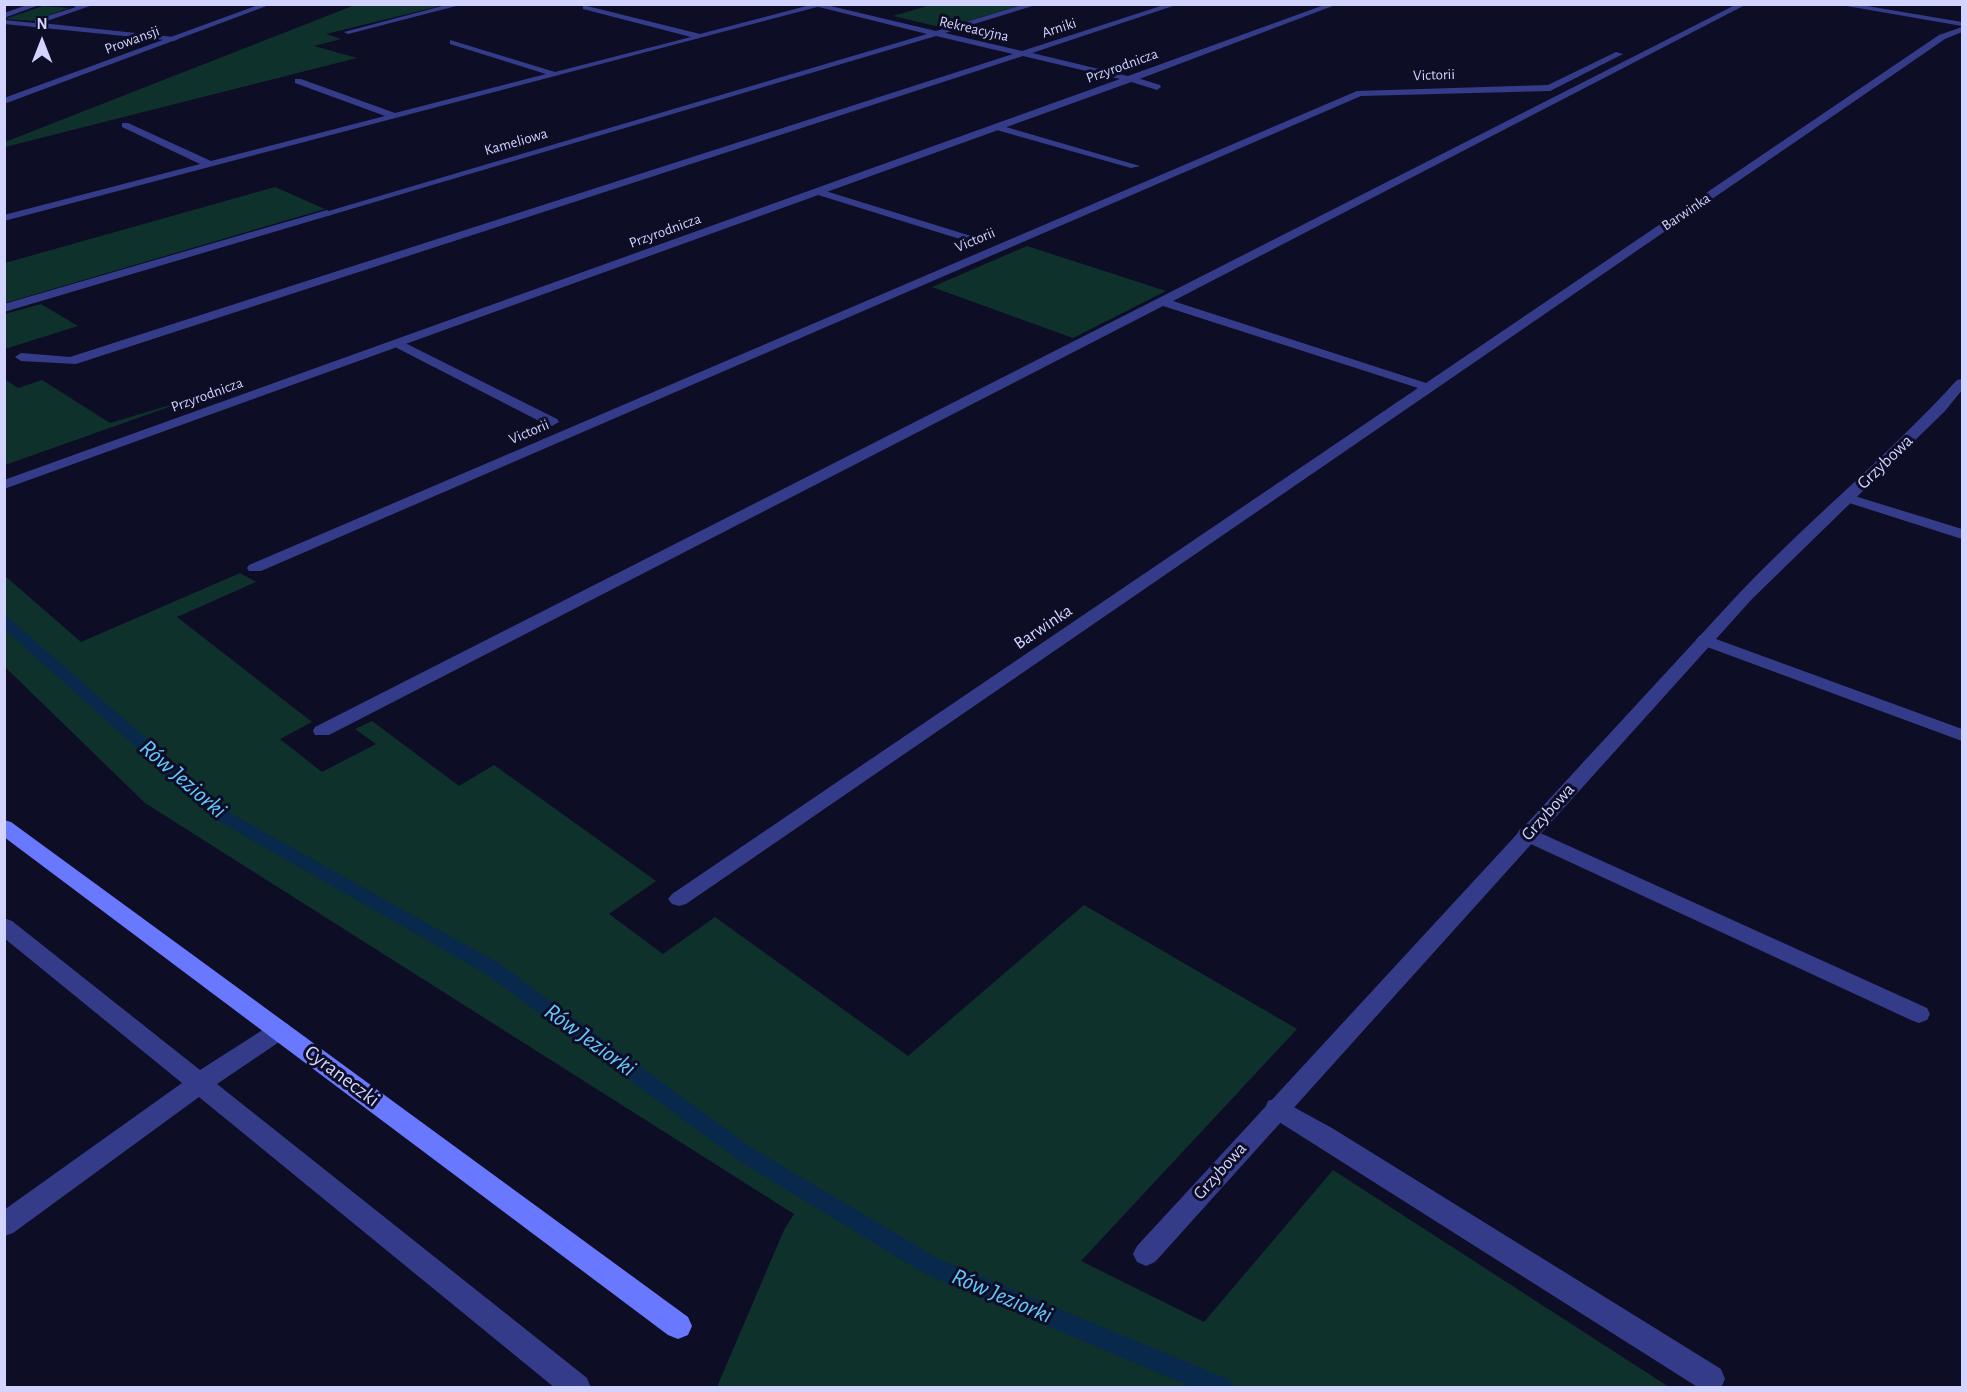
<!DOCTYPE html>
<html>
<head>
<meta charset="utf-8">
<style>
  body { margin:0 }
  #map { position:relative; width:1967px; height:1392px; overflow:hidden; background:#0e0d26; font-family:"Alegreya Sans",sans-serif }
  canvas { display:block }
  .frame { position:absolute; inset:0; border:6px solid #d2d3ff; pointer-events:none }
  .north { position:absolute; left:12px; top:12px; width:60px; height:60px; -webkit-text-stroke:4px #0e0d26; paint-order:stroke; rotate:0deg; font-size:16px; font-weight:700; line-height:24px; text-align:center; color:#d2d3ff }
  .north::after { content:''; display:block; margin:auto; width:21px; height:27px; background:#d2d3ff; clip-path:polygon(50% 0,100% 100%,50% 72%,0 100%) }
</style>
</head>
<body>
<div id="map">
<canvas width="1967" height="1392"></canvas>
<div class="frame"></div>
<div class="north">N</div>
</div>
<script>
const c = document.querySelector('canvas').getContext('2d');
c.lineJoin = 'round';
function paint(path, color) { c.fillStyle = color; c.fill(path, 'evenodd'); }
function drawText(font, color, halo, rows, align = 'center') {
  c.font = font + ' "Alegreya Sans",sans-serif'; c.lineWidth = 6; c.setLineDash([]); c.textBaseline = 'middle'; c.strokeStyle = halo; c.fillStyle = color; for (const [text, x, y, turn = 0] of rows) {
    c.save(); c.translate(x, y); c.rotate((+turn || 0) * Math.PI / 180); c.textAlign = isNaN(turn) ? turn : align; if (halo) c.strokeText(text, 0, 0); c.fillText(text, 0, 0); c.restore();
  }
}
paint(new Path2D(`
  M934,4H1024V5L944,28L893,16Z
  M355,5H444L326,34L341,39L314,46L357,58L5,147V142Z
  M43,6L69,8L33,21L5,19Z
  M275,187L325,209L5,303V263Z
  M1027,246L1166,291L1073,338L932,287Z
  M41,304L78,326L5,349V314Z
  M4,379L18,388L42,380L110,423L197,397L5,465Z
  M240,573L256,582L177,617L312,722L280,739L322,772L376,744L355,729L372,721L459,786L494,765L656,881L609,914L663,954L715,917L908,1056L1084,905L1297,1029L1081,1261L1204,1322L1333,1170L1669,1387H717L784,1230L794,1214L145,803L5,667V576L81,642Z`), '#0f312b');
paint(new Path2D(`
  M4,617L9,618L232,814L500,964L752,1148L939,1259L1230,1380L1234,1388H1194L923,1273L738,1160L486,974L220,822L4,629Z`), '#08294b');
paint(new Path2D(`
  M30,4H42L4,18V13Z
  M69,4L90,6L41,23L174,37L178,39L174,41L4,24V20L35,23V20L76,7Z
  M450,4H464L348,34L344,32Z
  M814,4L821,6L4,221V215L200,164L122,127V123H128L211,161L385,116L295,83V79H301L395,113L546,74L450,44V40L555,72L691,37L583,9V5L700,34Z
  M1131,76L1160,85L1161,87L1157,90L1128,81L1127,79Z
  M993,125H999L1140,166L1131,168L993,129Z
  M819,189L984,240L986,242L980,245L976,244L815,194V190Z
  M327,210L332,213L331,215L4,312V304Z
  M397,339L557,419L559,422L552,426L547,425L393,346L391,343Z
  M1848,494L1962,529V539L1843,501L1841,498Z
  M1705,635L1962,729V741L1699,644L1696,640L1699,636Z
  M1527,827L1927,1008L1930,1014L1927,1020L1919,1023L1911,1020L1520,839L1517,834L1520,829Z
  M4,918L12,921L200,1070L272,1024L280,1021L288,1024L292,1030L288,1036L217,1084L587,1378L591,1388H555L199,1097L13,1233L4,1236V1210L182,1083L4,938Z
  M1277,1098L1332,1128L1721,1369L1725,1379L1721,1388H1699L1268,1115L1265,1108L1268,1101Z`), '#343c89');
paint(new Path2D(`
  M261,4H272L4,104V98Z
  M807,4H822L936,31L1026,4H1039L945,33L1022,51L1167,4H1179L1032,53L1128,76L1327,4H1338L1134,81L4,489V480L1120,79L1023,56L76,364L21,361L15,357L21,353L70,357L1013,54L936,36L331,215L327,216L322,213L927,34Z
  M1737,4H1747L1173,301L1426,383L1939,35L1962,27V32L1945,39L686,904L679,906L672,904L668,899L672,894L1418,388L1163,306L329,735H315L313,731L315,727Z
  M1835,4H1855L1962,22V26Z
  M1616,52L1623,54L1550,91L1361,96L261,571H249L247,568L249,565L1357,91L1548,85Z
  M1962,379V390L1945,411L1752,599L1155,1262L1146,1266L1137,1262L1133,1254L1137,1246L1732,601C1804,524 1886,458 1957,380Z`), '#343c89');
paint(new Path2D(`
  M4,820L11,822L688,1317L692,1326L688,1335L678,1339L668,1335L4,837Z`), '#6979ff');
drawText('15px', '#d2d3ff', '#0e0d26', [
  ["Arniki",1059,28,-18],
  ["Rekreacyjna",974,29,13],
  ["Prowansji",132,40,-20],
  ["Przyrodnicza",1122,66,-20],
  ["Victorii",1434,75,-2],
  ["Kameliowa",516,142,-16],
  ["Barwinka",1686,212,-34],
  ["Przyrodnicza",665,231,-20],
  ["Victorii",975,240,-23],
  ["Przyrodnicza",207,395,-20],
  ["Victorii",529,432,-23]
]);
drawText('18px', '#d2d3ff', '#0e0d26', [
  ["Grzybowa",1885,462,-44],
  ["Barwinka",1043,627,-34],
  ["Grzybowa",1548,812,-48],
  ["Grzybowa",1220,1171,-48]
]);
drawText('21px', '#d2d3ff', '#0e0d26', [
  ["Cyraneczki",342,1076,37]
]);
drawText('italic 24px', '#60caff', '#0e0d26', [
  ["Rów Jeziorki",183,779,41],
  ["Rów Jeziorki",590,1040,36],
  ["Rów Jeziorki",1002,1296,23]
]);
</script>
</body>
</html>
